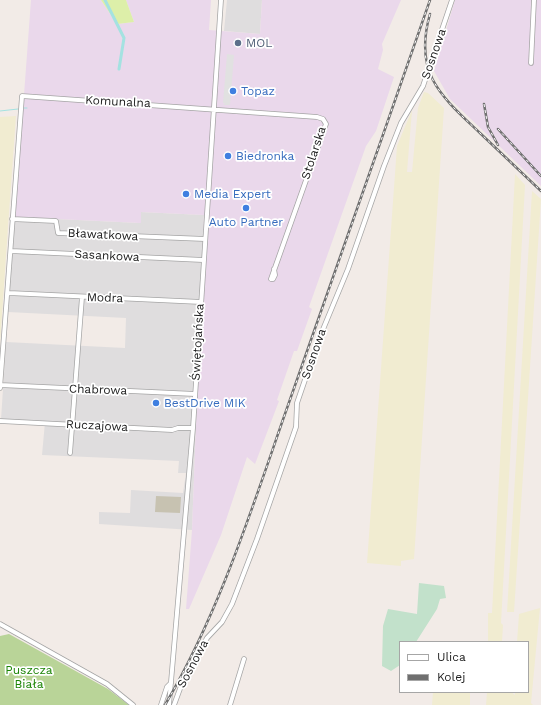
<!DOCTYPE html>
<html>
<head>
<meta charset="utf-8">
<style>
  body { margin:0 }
  #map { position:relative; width:541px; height:705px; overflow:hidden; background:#f2ebe7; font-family:"Work Sans",sans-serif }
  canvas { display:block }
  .legend { position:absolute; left:399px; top:641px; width:130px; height:52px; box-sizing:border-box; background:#fff; border:1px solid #a6a6a6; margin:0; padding:5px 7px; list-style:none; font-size:12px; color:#212121 }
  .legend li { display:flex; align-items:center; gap:8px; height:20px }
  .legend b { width:20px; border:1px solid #a6a6a6 }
</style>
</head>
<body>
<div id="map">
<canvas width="541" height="705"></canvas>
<ul class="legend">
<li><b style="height:5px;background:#fff"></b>Ulica</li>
<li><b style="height:5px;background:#6f6f6f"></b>Kolej</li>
</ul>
</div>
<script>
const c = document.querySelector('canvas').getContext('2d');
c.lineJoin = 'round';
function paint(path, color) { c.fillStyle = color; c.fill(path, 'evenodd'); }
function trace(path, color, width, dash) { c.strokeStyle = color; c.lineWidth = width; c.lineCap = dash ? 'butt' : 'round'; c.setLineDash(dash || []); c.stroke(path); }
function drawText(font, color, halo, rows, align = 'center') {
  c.font = font + ' "Work Sans",sans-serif'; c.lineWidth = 3.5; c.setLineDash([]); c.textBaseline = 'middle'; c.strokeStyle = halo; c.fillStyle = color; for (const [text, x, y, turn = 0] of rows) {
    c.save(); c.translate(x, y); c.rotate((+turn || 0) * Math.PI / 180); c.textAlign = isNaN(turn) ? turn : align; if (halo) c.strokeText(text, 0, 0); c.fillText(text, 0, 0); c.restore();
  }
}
paint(new Path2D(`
  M227,0H262L260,34L224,31Z
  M141,212L204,215L192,530L99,524V512L130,513L131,490L183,493L186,473H178L179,461L42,455L45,422L1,420L6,342L125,348L126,318L8,312L15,217L140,223Z`), '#dfddde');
paint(new Path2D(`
  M31,0H101L117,24L134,22L126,0H211L209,30L260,34L262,0H401L382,44L383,50L378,69L394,77L376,131L366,146L309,307L312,309L297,351H294L277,400L279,401L255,464L247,457L221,535L189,609H186L192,530L204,215L141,212V223L15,217Z
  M455,0H541V186L450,99L434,71Z`), '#ead8eb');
paint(new Path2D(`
  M156,496L181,497L180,513L155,512Z`), '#c7c2b1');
paint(new Path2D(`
  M424,92L428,93L444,108L414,559L401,561V566L367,563L397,146L412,110L407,172H412L418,108Z
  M16,116L8,227L0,344V117Z
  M515,174L525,185L501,623L503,625L502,642H488V613H492Z
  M532,191L541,199L514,612H507Z
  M540,608L531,703L533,705H486L487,692H511L515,695V692H528V642H517L519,614Z
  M433,692H470V705H432Z`), '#f1ecd1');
paint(new Path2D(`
  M101,0H126L134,22L117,24Z`), '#ddefa9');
paint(new Path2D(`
  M9,634L108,689L129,705H0V636Z`), '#b9d498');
paint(new Path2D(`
  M419,583L444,586L446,598L440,599L437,609L416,642H400V665L391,671L382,666L383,626L388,609L417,614Z`), '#c2e1cb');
paint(new Path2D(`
  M227,54L234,55L230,105H223L225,103H223Z`), '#e1e1e1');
trace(new Path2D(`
  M24,108H27
  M0,111L18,109`), '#a4e2e1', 1);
trace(new Path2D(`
  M105,0L124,38L119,69`), '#a4e2e1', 3);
const minor = new Path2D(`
  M531,63L534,0
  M12,219L56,221L58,233L205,239
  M11,251L203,260
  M9,293L201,302
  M0,385L195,394
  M0,388C8,291 14,193 22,96L317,117L323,119L326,124L271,279H273L275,275L274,269
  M0,421L172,430L178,428H193
  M70,453L82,297
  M0,624L107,684L133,705
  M161,705L167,687L171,683
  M169,705L193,428L221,0
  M174,705L181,686L207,638L222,622L232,604L257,539L296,427L297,403L319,339L348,269L384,166L401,123L423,86L452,0
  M230,705L244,659`);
trace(minor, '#a5a5a5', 5.5);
trace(minor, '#fff', 4);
const rail = new Path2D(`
  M430,14C413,74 441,96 481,134C501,153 521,172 541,191
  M484,104L488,127L498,145
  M498,129L541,176
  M165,705C219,613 251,511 286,411C335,274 382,137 430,0`);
trace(rail, '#6f6f6f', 2.5);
trace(rail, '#fff', 1, [3]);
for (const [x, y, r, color] of [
  [238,43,4,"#5c6f8a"],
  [233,91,4,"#3f7fe0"],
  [228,156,4,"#3f7fe0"],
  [186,194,4,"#3f7fe0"],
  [246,208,4,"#3f7fe0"],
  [156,403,4,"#3f7fe0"]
]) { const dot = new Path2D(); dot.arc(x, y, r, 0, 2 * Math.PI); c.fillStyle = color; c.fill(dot); trace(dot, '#fff', 1.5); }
drawText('12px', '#4e5e75', '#fff', [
  ["MOL",246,43]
], 'left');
drawText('12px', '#212121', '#fff', [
  ["Sosnowa",434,54,-71],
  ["Komunalna",118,102,3],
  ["Stolarska",314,153,-72],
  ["Bławatkowa",103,235,3],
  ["Sasankowa",107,256,3],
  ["Modra",105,298,2],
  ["Świętojańska",198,342,-87],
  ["Sosnowa",314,354,-71],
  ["Chabrowa",98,390,2],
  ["Ruczajowa",97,426,3],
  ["Sosnowa",193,664,-62]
]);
drawText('12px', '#366cbe', '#fff', [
  ["Topaz",241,91],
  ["Biedronka",236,156],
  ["Media Expert",194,194],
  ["Auto Partner",246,222,"center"],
  ["BestDrive MIK",164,403]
], 'left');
drawText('12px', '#1a8404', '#fff', [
  ["Puszcza",29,670],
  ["Biała",29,684]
]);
</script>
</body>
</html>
